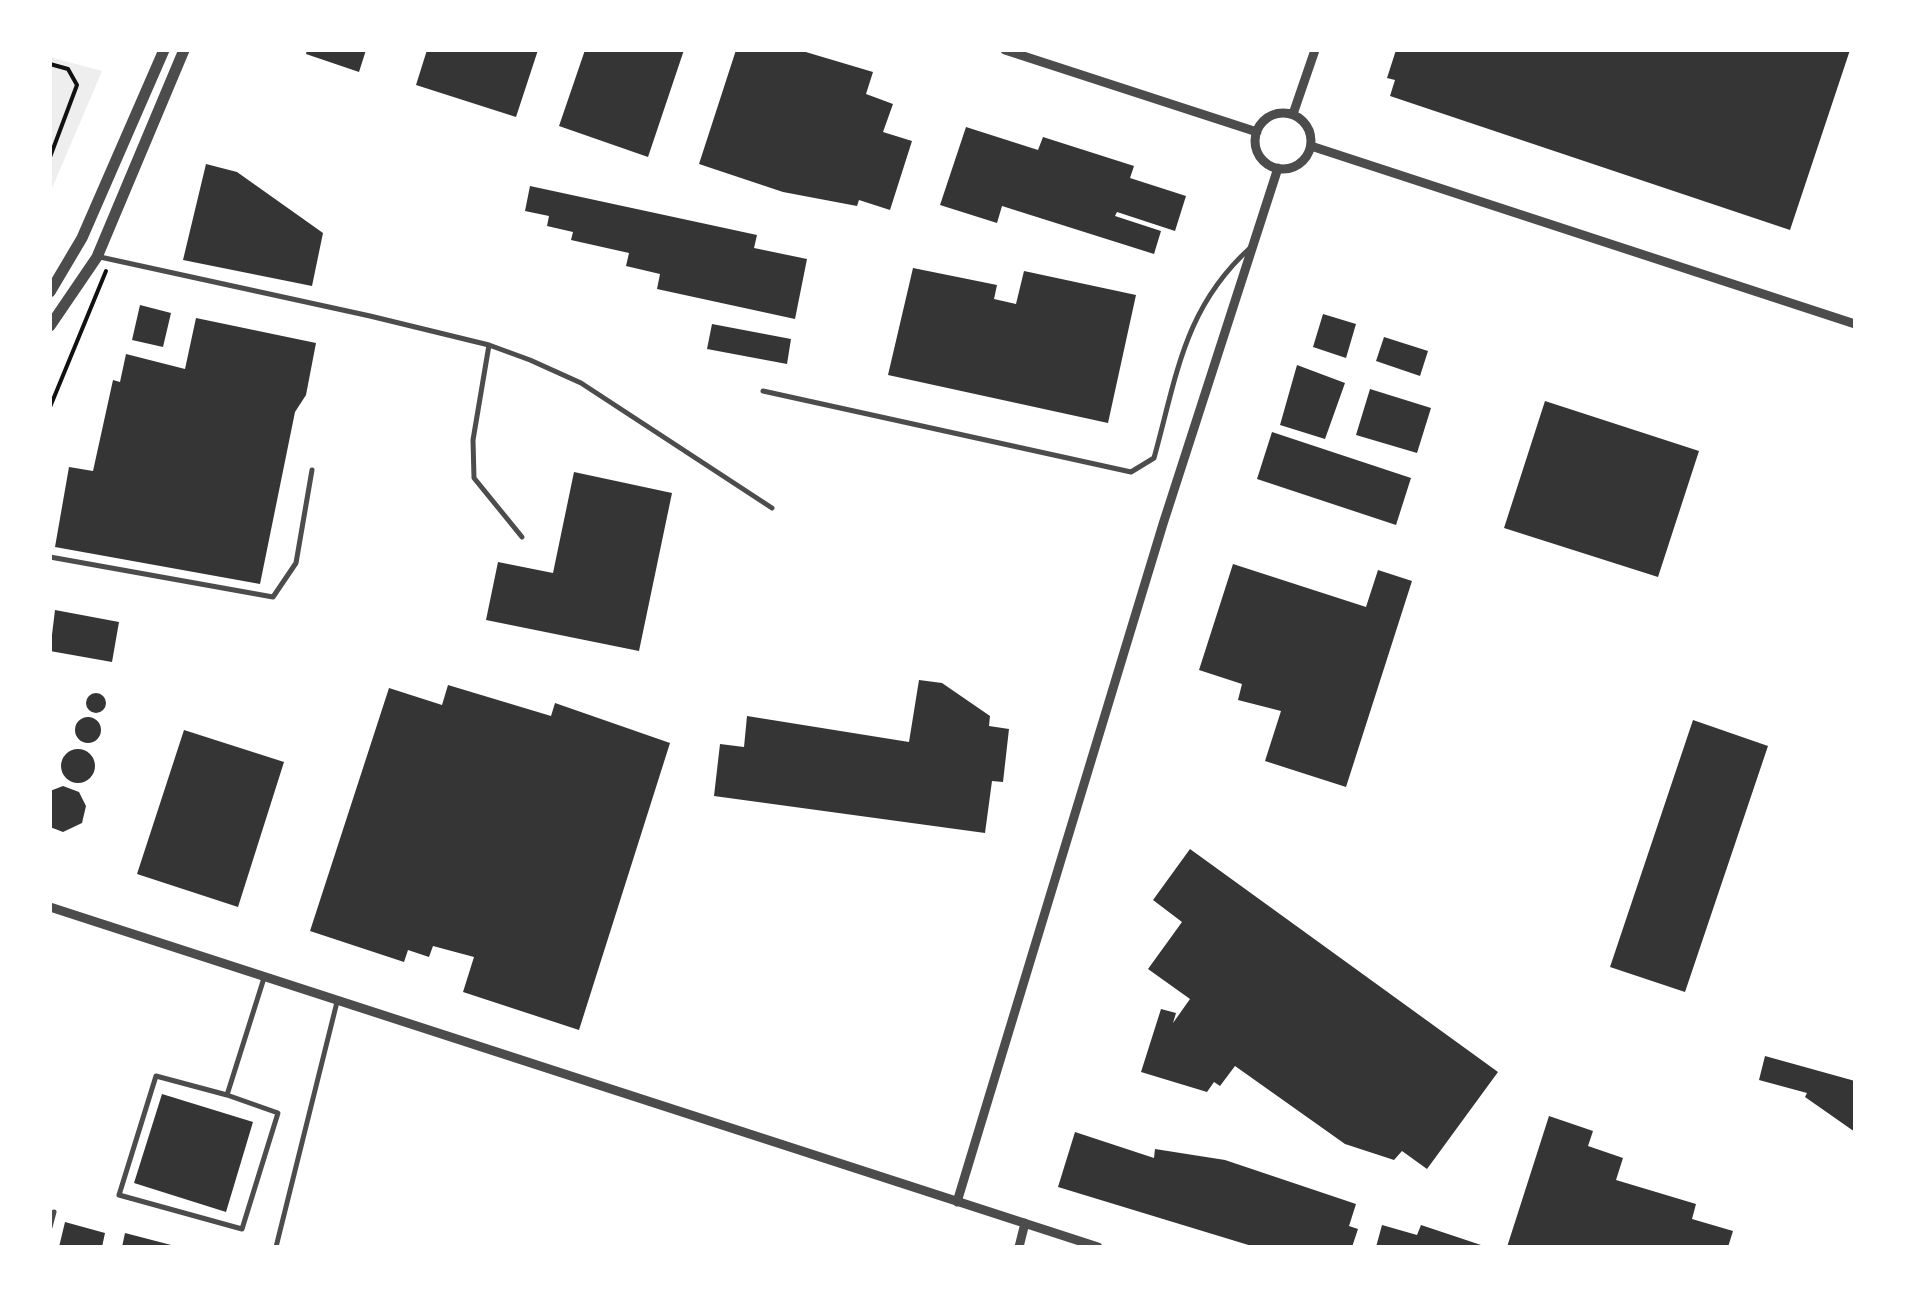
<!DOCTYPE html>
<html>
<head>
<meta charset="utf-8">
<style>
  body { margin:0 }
  #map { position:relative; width:1905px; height:1297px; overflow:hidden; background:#fff; font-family:Spectral,serif }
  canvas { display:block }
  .frame { position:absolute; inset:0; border:52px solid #fff; pointer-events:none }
</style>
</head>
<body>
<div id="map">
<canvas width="1905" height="1297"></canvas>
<div class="frame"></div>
</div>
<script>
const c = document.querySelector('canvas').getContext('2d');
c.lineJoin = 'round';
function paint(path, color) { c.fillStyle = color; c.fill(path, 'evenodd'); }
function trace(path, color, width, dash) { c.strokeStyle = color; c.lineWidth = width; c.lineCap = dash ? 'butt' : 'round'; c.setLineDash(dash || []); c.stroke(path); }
paint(new Path2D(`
  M50,57L102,71L50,193Z`), '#eee');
paint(new Path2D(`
  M307,50H366L359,72L306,54Z
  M427,50H538L516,117L416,85Z
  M585,50H684L648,157L559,126Z
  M736,50H799L873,72L866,94L893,104L883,132L912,141L890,210L859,200L857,206L783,192L699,164Z
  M1396,50H1850L1790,230L1390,96L1395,80L1387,78Z
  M966,127L1038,150L1043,137L1134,166L1130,178L1186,196L1175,231L1117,212L1115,216L1161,231L1154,254L1002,206L997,223L940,205Z
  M206,164L237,172L323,233L312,286L183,260Z
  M530,186L757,235L754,248L807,259L795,319L657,289L660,274L626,266L629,253L571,240L573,232L547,226L549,216L525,211Z
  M913,268L997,285L994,299L1016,304L1024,271L1136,295L1108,423L888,375Z
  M140,305L171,313L163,347L132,340Z
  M1323,314L1356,324L1346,358L1313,347Z
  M196,318L316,343L306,395L295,412L260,584L55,547L69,467L93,471L113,380L120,382L126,354L185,369Z
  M712,324L791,339L787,364L707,349Z
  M1384,337L1428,351L1420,376L1376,361Z
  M1297,365L1345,383L1325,439L1280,425Z
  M1370,389L1431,408L1417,453L1356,435Z
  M1545,401L1699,451L1658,577L1504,528Z
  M1272,432L1411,478L1396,525L1257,479Z
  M574,472L672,493L639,651L486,620L498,562L553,573Z
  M1233,564L1366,607L1378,570L1412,581L1346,787L1265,761L1281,711L1238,700L1242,684L1199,670Z
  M55,610L119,622L112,662L50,651Z
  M919,680L942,683L990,716L989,726L1009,729L1003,782L992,781L985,833L714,796L720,744L744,747L747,716L909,742Z
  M448,685L551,716L555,703L670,743L579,1030L463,992L474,957L433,946L429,957L408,950L404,962L310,931L389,688L442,705Z
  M86 703a10 10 0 1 1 20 0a10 10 0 1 1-20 0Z
  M75 730a13 13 0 1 1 26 0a13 13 0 1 1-26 0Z
  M1693,720L1768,746L1685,992L1610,967Z
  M184,730L284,762L238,907L137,874Z
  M61 766a17 17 0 1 1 34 0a17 17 0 1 1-34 0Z
  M63,786L79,792L86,806L82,823L63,832L50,827V791Z
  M1190,849L1498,1072L1427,1169L1402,1151L1394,1160L1345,1144L1235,1066L1220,1086L1214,1082L1207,1092L1141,1072L1161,1009L1176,1013L1173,1023L1190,999L1148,969L1182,922L1153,900Z
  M1765,1056L1855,1081V1132L1805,1097L1807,1093L1759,1080Z
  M162,1094L253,1122L226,1212L134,1183Z
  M1549,1116L1593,1131L1588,1146L1623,1158L1616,1180L1696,1204L1692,1219L1733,1231L1728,1247H1507Z
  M1075,1132L1154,1158L1155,1149L1225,1160L1356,1204L1349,1226L1358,1229L1352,1247H1255L1058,1187Z
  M65,1222L105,1233L102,1247H59Z
  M1382,1225L1417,1235L1421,1225L1487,1247H1376Z
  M125,1233L175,1246V1247H122Z`), '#353535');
trace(new Path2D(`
  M50,64L68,69L77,85L50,157
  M50,407L106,271`), '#111', 4);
trace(new Path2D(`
  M100,257L370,316L489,345L530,360L581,383L772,508
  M489,345L473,440L474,478L522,537
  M763,391L1131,472L1154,458C1177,375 1184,308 1250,248
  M50,557L273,597L296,563L312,470
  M227,1095L156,1076L119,1195L242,1229L278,1113L227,1095L264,978
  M50,1227L54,1212
  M276,1247L337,1002`), '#4c4c4c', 5);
trace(new Path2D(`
  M1005,50L1257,132
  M1255 141a28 28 0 1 1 56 0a28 28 0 1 1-56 0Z
  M1293,114L1315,50
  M1311,146L1855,324
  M50,907L1098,1247
  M957,1202L1163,524L1278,168
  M1019,1247L1025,1223`), '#4c4c4c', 9);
trace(new Path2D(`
  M50,292L82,238L164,50
  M50,326L97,257L184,50`), '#4c4c4c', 11);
</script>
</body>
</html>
